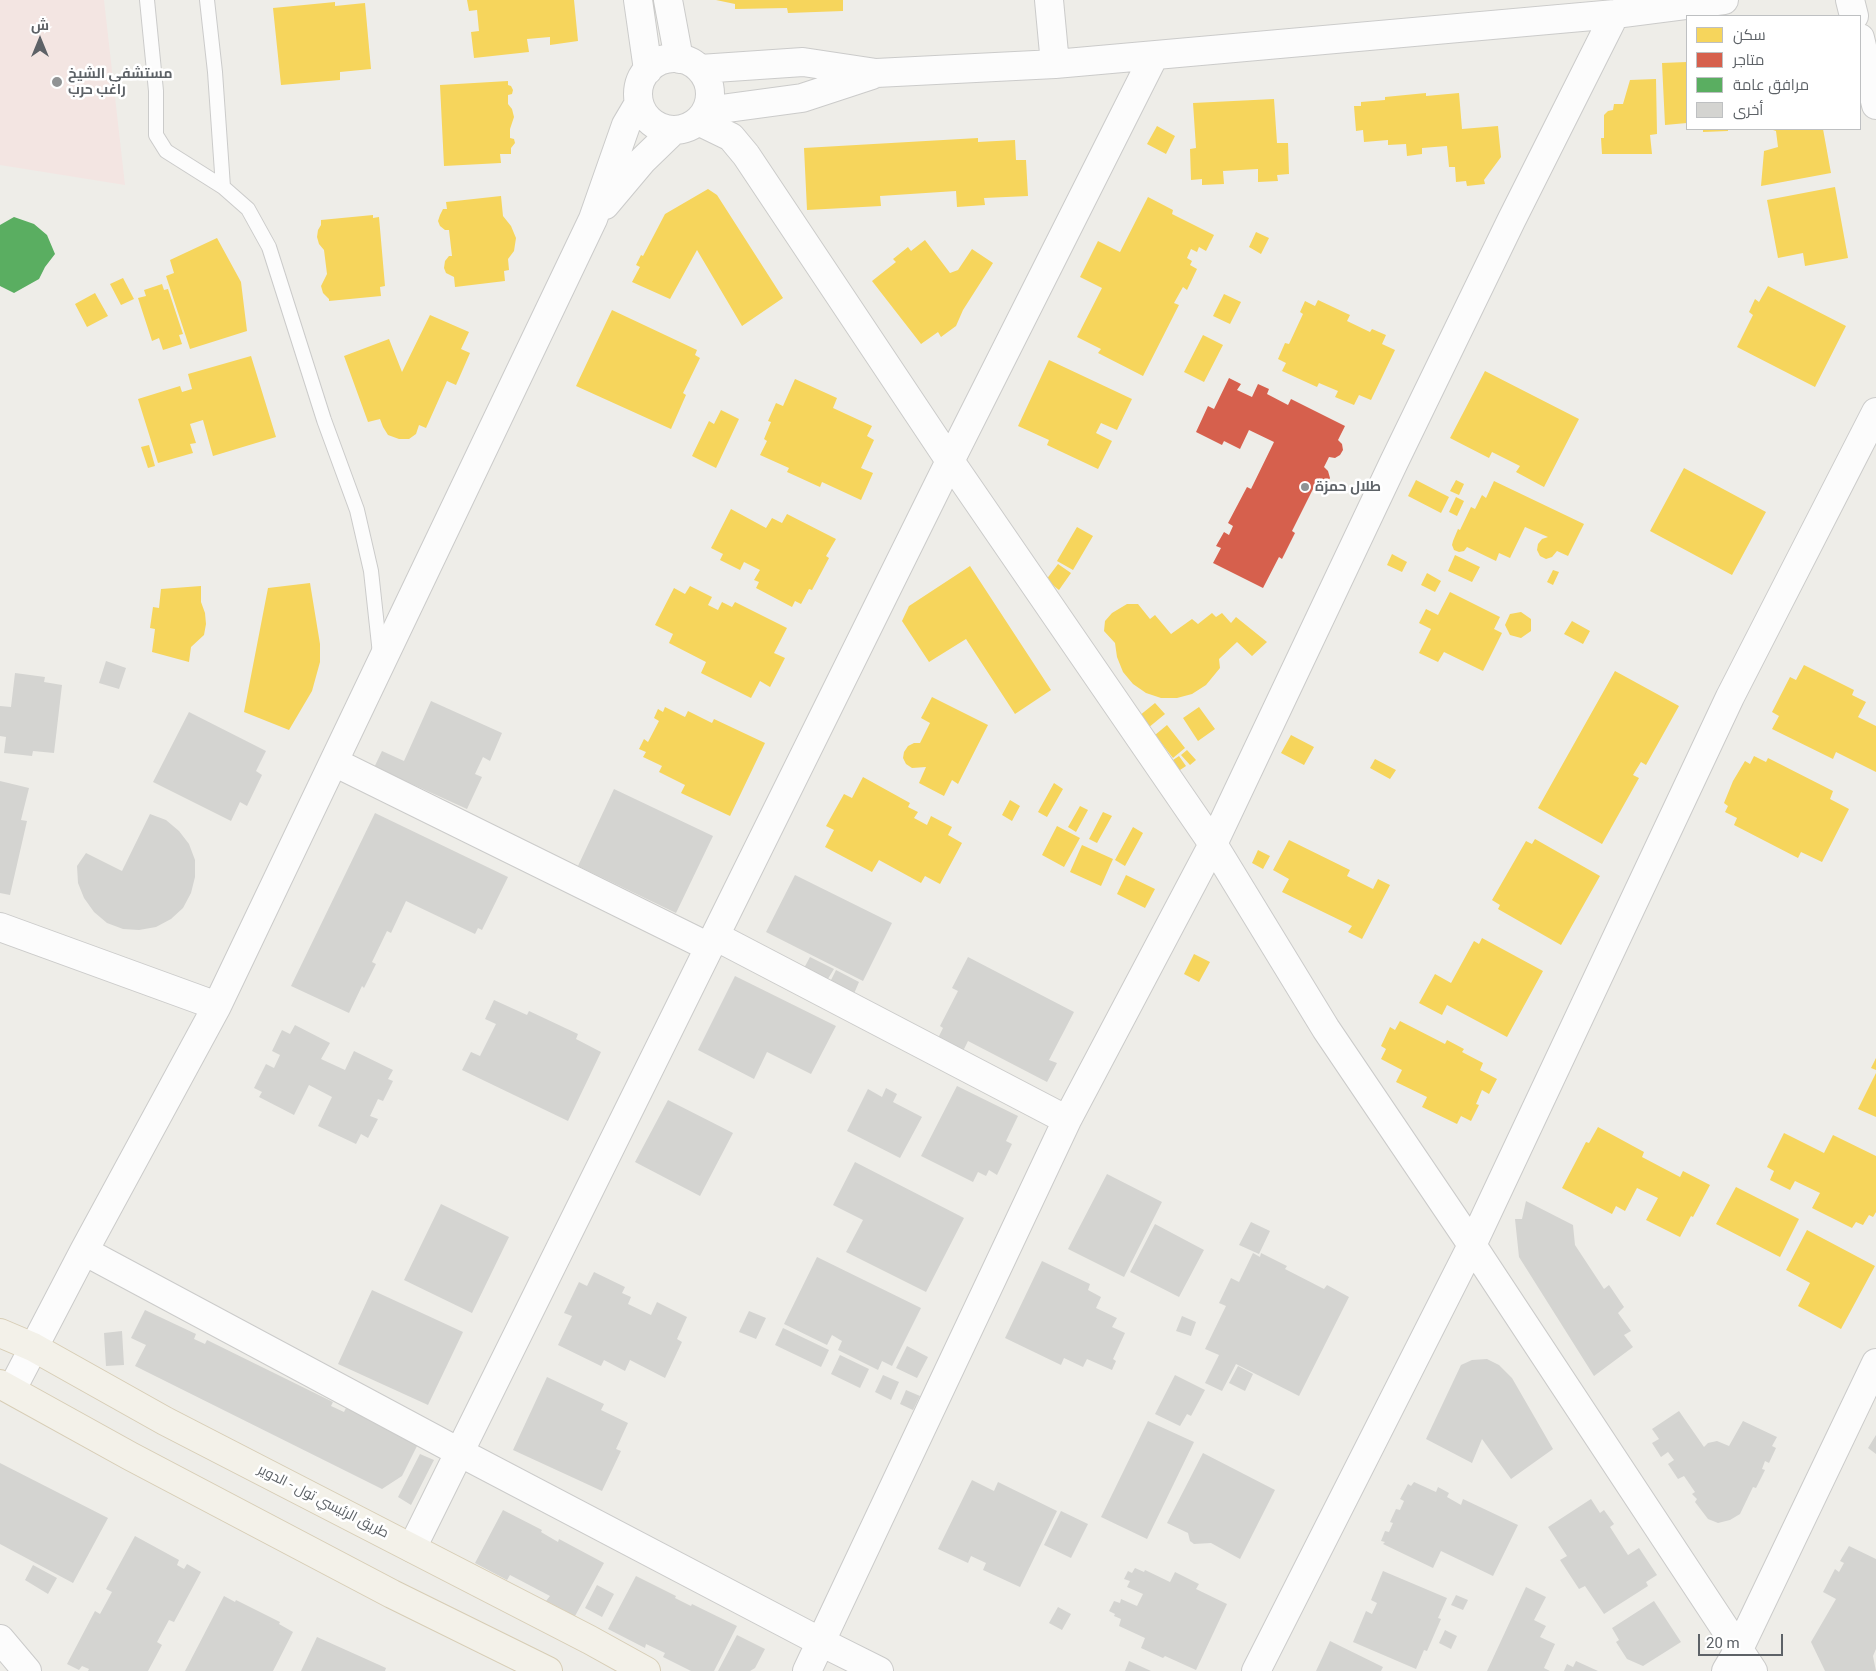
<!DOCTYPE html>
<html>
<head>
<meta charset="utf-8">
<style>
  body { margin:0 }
  #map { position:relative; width:1876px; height:1671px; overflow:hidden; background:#eeede8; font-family:Roboto,Cairo,sans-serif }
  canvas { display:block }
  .legend { position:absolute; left:1686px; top:15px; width:175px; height:115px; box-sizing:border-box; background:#fff; border:1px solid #bec0c2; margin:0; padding:6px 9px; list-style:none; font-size:15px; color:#5d6267 }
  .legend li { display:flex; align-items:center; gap:10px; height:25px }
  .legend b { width:25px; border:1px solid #bec0c2 }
  .north { position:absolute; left:15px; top:15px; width:50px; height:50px; -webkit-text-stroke:4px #fff; paint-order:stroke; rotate:0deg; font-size:14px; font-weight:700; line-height:20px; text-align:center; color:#5d6267 }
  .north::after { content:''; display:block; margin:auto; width:18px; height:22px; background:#5d6267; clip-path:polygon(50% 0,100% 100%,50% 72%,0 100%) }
  .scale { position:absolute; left:1698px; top:1634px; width:85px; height:22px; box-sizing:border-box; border:2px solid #5d6267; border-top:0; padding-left:6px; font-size:15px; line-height:18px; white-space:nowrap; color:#5d6267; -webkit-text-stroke:4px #fff; paint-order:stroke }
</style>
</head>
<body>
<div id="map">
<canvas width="1876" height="1671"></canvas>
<ul class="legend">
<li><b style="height:14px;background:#f6d55c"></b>سكن</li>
<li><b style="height:14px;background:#d6604d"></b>متاجر</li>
<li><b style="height:14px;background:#5aae61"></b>مرافق عامة</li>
<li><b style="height:14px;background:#d4d4d1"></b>أخرى</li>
</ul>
<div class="north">ش</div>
<div class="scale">20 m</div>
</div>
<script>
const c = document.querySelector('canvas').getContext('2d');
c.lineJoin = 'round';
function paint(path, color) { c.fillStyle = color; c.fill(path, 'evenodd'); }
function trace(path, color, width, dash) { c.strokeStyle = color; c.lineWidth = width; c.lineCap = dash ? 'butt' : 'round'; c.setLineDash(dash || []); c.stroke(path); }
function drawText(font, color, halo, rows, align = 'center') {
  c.font = font + ' Roboto,Cairo,sans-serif'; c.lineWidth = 5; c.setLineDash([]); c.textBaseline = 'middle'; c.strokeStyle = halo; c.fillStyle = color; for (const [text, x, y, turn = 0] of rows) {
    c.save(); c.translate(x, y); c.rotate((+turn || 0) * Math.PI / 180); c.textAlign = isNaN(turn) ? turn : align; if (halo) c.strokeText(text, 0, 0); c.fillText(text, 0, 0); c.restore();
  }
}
paint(new Path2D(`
  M0,0H104L125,185L0,165Z`), '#f3e5e2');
paint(new Path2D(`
  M467,0H574L578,41L550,45V37L527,39L529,52L474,58L471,32L479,31L477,10L469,11Z
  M716,0H843V11L788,13L787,8L735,9V4Z
  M335,2V6L365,3L371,69L340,72V80L281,85L273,8Z
  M1687,62V123L1665,125L1662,63Z
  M1656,79L1657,134L1650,135L1652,154H1602L1601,138H1604V115L1608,111L1613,110L1614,104H1623L1630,80Z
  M508,81V85L511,86L513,90L512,94L508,95V104L512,109L514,117L510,129V138L514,139L515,143L511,148V154H500L501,163L444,166L440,85Z
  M1426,93V96L1459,93L1462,129L1498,126L1501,157L1484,180L1485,184L1467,186L1466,181L1456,182L1455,167H1449L1447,146L1422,148V154L1407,156L1406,144L1388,145V140L1364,142L1363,130L1356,131L1354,106H1361V102L1385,100V97Z
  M1274,99L1277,143H1288L1289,174L1277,175L1278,181L1258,182V169L1223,171L1224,184L1202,185V179L1191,180L1190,149L1196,148L1193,103Z
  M1157,126L1175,136L1166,154L1147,144Z
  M1703,129H1728V131L1703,132Z
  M1770,129H1823L1831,173L1761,186L1764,151L1778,147L1776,131Z
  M978,138V142L1015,140L1016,160H1026L1028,196L984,198L985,205L957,207L956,191L880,196L881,206L807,210L804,148Z
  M1835,187L1848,258L1805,266L1803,253L1778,258L1767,200Z
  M708,189L717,195L783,298L742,326L697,250L670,299L632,282L640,267L636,265L641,255L643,256L665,214Z
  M501,196L503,216L511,226L516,238L514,251L508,259L509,270L504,271L505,281L455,287L454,277L446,273L444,268L445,261L449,256H452L449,230H445L440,226L438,221L440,215L443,209H447L446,202Z
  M1148,197L1173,210L1172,214L1214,235L1206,251L1199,247L1197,252L1191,249L1187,258L1192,261L1190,265L1197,269L1187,290L1183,287L1174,303L1179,305L1143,376L1098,353L1101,349L1077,337L1102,288L1080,277L1098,241L1120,252Z
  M373,215V218L379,217L385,286L380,287L381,296L329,301V299L323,293L321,286L327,274L324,250L319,244L317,237L318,230L321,225V220Z
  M1256,232L1269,238L1261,254L1249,247Z
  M217,238L241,282L247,331L190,349L166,276L174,273L170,260Z
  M925,240L950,273L958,270L972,249L993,263L963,310L956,326L941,337L938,332L921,344L872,281L896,262L893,259L908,247L911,251Z
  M123,278L134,299L121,305L110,284Z
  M162,284L164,290L168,289L183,334L179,335L182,344L163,350L159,338L152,341L138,298L146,296L144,290Z
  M1768,286L1846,326L1815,387L1737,347L1753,315L1749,312L1755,299L1759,302Z
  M95,293L108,316L87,327L75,304Z
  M1224,294L1241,302L1230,324L1213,316Z
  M1318,300L1350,315L1347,321L1370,332L1372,329L1386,335L1382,344L1395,350L1371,400L1359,395L1354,405L1335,397L1338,391L1319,383L1317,387L1282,371L1286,363L1278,359L1285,343L1289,344L1303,314L1300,312L1305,301L1315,306Z
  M612,310L697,350L695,355L700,358L683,393L686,395L671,429L576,386Z
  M430,315L469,332L461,349L470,353L456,385L447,381L426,428L419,425L416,434L409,439H399L388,435L383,427L380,419L368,422L344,356L389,339L402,372Z
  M1203,335L1223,345L1204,382L1184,372Z
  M251,356L276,437L213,456L203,420L190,424L196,443L190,444L193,453L158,463L138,399L180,386L182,392L192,389L188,374Z
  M1049,360L1132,399L1117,430L1101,423L1096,433L1112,441L1098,469L1047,445L1049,440L1018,426Z
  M1485,371L1579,419L1544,487L1516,472L1520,466L1492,452L1489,458L1450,438Z
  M795,379L837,398L833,408L872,426L867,436L874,440L861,468L873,473L861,500L822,482L820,487L787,472L789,468L760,455L767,441L764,439L771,422L768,421L776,403L783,406Z
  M721,410L739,419L716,468L692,456L709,421L714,424Z
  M149,445L155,466L148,468L141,447Z
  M1684,468L1766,512L1732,575L1650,531Z
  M1416,480L1449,497L1441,513L1408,496Z
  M1456,480L1464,484L1459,495L1450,491Z
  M1494,481L1584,524L1568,556L1557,551L1552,557L1546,559L1540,556L1537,550L1538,544L1542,539L1548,537L1525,527L1510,558L1499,553L1496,561L1467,547L1464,551L1459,552L1454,550L1452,545L1453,541L1458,529L1460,530L1471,507L1475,509L1482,495L1486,498Z
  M1456,497L1464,501L1457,516L1449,512Z
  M731,509L766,528L772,518L782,523L787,514L836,539L826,556L829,558L812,590L809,589L801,604L795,601L792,607L756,588L759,582L754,580L760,570L744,562L740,570L720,560L723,554L711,548Z
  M1077,527L1093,536L1073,570L1057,561Z
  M1392,554L1407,562L1402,572L1387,565Z
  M1455,555L1480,567L1472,582L1448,571Z
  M1058,564L1071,573L1059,590L1046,580Z
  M970,566L1051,690L1015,714L966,639L929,662L902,621L909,606Z
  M1553,570L1559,572L1553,585L1547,582Z
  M1427,573L1441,581L1435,592L1421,585Z
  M310,583L320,644V662L312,691L289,730L244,712L268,588Z
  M201,586V602L205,613L206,624L204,635L191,647L189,662L152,652L155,629L150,628L153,607L159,608L161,589Z
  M690,586L712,597L708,605L718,610L722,602L732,607L735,602L787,628L774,653L785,658L770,687L760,681L751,698L701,673L706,662L669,643L673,634L655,625L674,588L685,594Z
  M1450,592L1500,617L1494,629L1502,633L1483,671L1444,652L1438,662L1419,653L1431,629L1419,623L1426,609L1438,615Z
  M1127,604H1138L1150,619L1155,615L1171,634L1192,619L1198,624L1212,613L1216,617L1222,613L1231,623L1236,617L1267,642L1252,656L1237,642L1219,659L1220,668L1206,685L1192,694L1177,698H1161L1146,693L1133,684L1123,672L1117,657L1115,643L1104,631L1105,621L1112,613Z
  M1521,612L1531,619V631L1521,638L1510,635L1505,625L1510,614Z
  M1572,621L1590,631L1583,644L1564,634Z
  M1804,665L1854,690L1852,695L1866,702L1858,717L1876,726V772L1836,752L1833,759L1772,729L1779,716L1772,712L1790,677L1796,680Z
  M1615,671L1679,706L1646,765L1641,762L1633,775L1639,778L1602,844L1538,808Z
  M932,697L988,725L958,784L952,780L944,796L919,783L926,767L912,768L906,764L903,758L904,752L908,746L914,743H920L930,723L921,718Z
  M1155,703L1165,714L1148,728L1139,716Z
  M665,707L685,717L688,711L712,723L714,719L765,743L730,816L681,793L685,785L659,772L662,766L643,757L646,752L639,749L644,739L648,742L659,721L654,718L658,709L663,712Z
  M1199,707L1215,729L1198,741L1183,718Z
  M1167,725L1185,748L1173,758L1155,735Z
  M1291,735L1314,747L1304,765L1281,753Z
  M1187,750L1196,760L1190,765L1181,755Z
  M1179,756L1186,766L1177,772L1170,762Z
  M1754,756L1766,762L1768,758L1833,791L1830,799L1849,809L1822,862L1801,852L1798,858L1734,825L1737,818L1725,812L1728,806L1724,803L1733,781L1745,761L1750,764Z
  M1375,759L1396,770L1390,779L1370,768Z
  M863,777L910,803L908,807L918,812L914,818L927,825L931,816L952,827L948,835L962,843L940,884L925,876L921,883L879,860L872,872L825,847L834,830L826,826L844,794L852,798Z
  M1054,783L1063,789L1047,817L1038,812Z
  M1010,800L1020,806L1012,821L1002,815Z
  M1080,806L1088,810L1076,832L1068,827Z
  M1103,812L1112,816L1097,843L1089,839Z
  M1057,826L1080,838L1064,867L1042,855Z
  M1133,827L1143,833L1125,866L1115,860Z
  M1535,839L1600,876L1561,945L1498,909L1500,905L1492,900L1526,841L1532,844Z
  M1289,840L1350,870L1347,876L1373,889L1378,879L1390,885L1362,939L1348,932L1352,926L1282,892L1289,879L1273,870Z
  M1082,845L1113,859L1101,886L1070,872Z
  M1258,850L1270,856L1263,869L1252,863Z
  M1126,875L1155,889L1145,908L1117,894Z
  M1482,938L1543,971L1507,1037L1447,1005L1442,1015L1419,1003L1435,974L1451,983L1474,941L1479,944Z
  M1194,954L1210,962L1199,982L1184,974Z
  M1400,1021L1445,1044L1447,1040L1464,1049L1462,1052L1483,1063L1480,1070L1497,1079L1489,1094L1482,1090L1476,1104L1479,1105L1471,1121L1461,1116L1457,1124L1422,1107L1427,1097L1396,1082L1402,1070L1381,1059L1386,1049L1381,1046L1390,1027L1395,1030Z
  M1876,1058V1070L1871,1068Z
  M1876,1073V1117L1858,1109Z
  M1598,1127L1644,1152L1642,1157L1680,1177L1683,1171L1710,1185L1693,1217L1691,1216L1680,1237L1646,1220L1658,1198L1637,1188L1625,1211L1616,1206L1612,1214L1562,1188L1586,1142L1589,1143Z
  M1784,1133L1824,1153L1833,1135L1876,1156V1212L1873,1217L1869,1215L1863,1225L1856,1222L1852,1228L1812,1208L1820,1193L1795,1181L1790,1190L1770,1180L1774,1171L1767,1167Z
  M1736,1187L1799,1219L1780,1257L1716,1224Z
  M1807,1230L1875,1266L1841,1329L1798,1306L1810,1283L1786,1270Z`), '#f6d55c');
paint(new Path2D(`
  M1229,378L1241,384L1237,390L1252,397L1258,384L1269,389L1267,394L1288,405L1291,399L1345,426L1338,440L1342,444L1343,450L1340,455L1335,458L1329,457L1324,467L1328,471L1330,478L1327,483L1321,486L1315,485L1292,531L1295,533L1282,559L1279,557L1263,588L1213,563L1221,548L1216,546L1224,532L1229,535L1233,526L1228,523L1247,487L1251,489L1274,442L1249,430L1240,449L1224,441L1222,445L1196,432L1208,406L1214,409Z`), '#d6604d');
paint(new Path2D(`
  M14,217L34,224L47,235L55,254L45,267L39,279L14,293L0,286V225Z`), '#5aae61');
paint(new Path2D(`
  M106,661L126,668L119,689L99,683Z
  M15,673L45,677L44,682L62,685L54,753L33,751L32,756L4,753L6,737L0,736V706L11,707Z
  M431,701L502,733L490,761L483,757L475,774L482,777L467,809L401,779L397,788L370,776L382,751L404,761Z
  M189,712L266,751L256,771L262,775L247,806L240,802L231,821L153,782Z
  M0,781L29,788L21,820L27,821L10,895L0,893Z
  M614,789L713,836L676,913L578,866Z
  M375,813L508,877L482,930L478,928L475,934L406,901L391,933L387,931L372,962L376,964L364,988L362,986L349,1013L291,986Z
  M150,814L166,820L179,831L189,844L195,860V877L191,893L183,908L171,919L156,927L139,930L123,929L107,923L94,912L84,898L78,883L77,866L86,853L122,871Z
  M795,875L892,923L863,981L766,932Z
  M810,957L834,969L826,982L803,970Z
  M968,957L1074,1012L1049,1060L1057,1063L1047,1082L968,1041L961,1055L936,1042L943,1028L940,1026L958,991L952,988Z
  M836,970L859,982L853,996L829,984Z
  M735,976L836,1026L811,1074L767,1052L754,1079L698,1050Z
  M494,1000L527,1015L529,1011L578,1034L576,1039L601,1052L568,1121L462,1070L471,1052L480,1056L496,1024L485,1019Z
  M295,1025L330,1043L321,1059L345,1070L354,1051L393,1070L388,1079L393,1081L383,1101L378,1099L370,1116L378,1119L368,1138L361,1134L356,1144L318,1126L332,1097L309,1085L294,1115L259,1097L262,1092L254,1088L266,1064L274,1068L280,1055L272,1051L282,1030L290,1034Z
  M957,1086L1018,1116L1006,1141L1012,1144L997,1175L989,1170L986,1176L978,1172L973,1182L921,1156Z
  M886,1088L897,1094L893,1102L922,1117L900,1158L847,1131L868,1089L882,1097Z
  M668,1100L733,1133L700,1196L635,1162Z
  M855,1162L964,1218L926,1292L846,1252L863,1220L833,1205Z
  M1107,1174L1162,1202L1124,1277L1068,1249Z
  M1526,1201L1573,1225L1575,1245L1604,1289L1609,1285L1624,1307L1618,1313L1631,1331L1624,1335L1633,1347L1594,1376L1519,1257L1515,1219H1522Z
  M441,1204L509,1237L472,1313L404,1280Z
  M1251,1222L1270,1231L1259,1254L1239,1245Z
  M1155,1224L1204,1250L1179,1297L1130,1272Z
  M1253,1253L1260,1257L1261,1253L1287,1266L1285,1269L1324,1289L1327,1285L1349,1297L1299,1396L1236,1364L1222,1391L1205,1383L1219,1355L1205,1349L1226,1306L1219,1303L1231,1278L1239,1282Z
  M817,1257L921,1308L892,1366L882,1361L878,1370L838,1350L842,1341L832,1335L827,1345L784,1324Z
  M1042,1261L1090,1284L1088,1290L1101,1297L1096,1308L1117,1318L1112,1327L1125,1333L1113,1359L1116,1361L1112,1370L1087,1359L1083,1367L1064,1358L1061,1365L1005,1338Z
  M594,1272L625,1287L622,1293L631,1297L628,1304L651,1315L657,1302L687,1317L677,1339L682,1342L665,1378L630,1360L625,1371L604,1360L601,1366L558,1345L572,1316L564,1313L579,1282L587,1286Z
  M372,1290L463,1332L428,1405L338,1364Z
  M145,1310L196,1334L194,1339L205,1344L207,1340L333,1402L331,1406L344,1412L346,1408L418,1444L402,1476L382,1489L135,1366L146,1345L131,1338Z
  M749,1311L766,1318L756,1339L739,1332Z
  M1182,1316L1196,1322L1191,1336L1176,1331Z
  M783,1328L829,1350L821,1367L775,1345Z
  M122,1331L124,1365L106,1366L104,1333Z
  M907,1346L928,1357L917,1378L896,1368Z
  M840,1355L869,1369L860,1388L831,1374Z
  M1487,1359L1499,1365L1512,1378L1553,1449L1511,1479L1482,1439L1472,1463L1426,1439L1461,1365L1472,1360Z
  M1238,1366L1253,1374L1245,1391L1229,1383Z
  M883,1375L899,1382L891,1400L875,1392Z
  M1175,1375L1205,1390L1191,1416L1187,1414L1180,1426L1155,1414Z
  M547,1377L604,1404L601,1410L628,1423L616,1449L621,1451L602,1491L513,1450Z
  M906,1390L920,1396L913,1410L900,1404Z
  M1679,1411L1704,1447L1708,1443L1717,1441L1729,1446L1743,1421L1777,1437L1772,1446L1776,1448L1769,1463L1765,1461L1762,1469L1765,1470L1756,1488L1753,1487L1740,1514L1730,1520L1718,1523L1708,1519L1695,1502L1697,1499L1692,1494L1695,1492L1684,1476L1678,1479L1668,1464L1674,1460L1668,1452L1661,1457L1652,1443L1659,1439L1652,1429Z
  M1148,1421L1194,1442L1147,1539L1101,1517Z
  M1876,1435V1454L1868,1448Z
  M1203,1453L1275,1490L1240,1559L1211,1543L1194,1544L1190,1541L1188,1533L1167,1523Z
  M420,1454L434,1460L411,1505L398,1497Z
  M0,1463L108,1518L73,1583L0,1544Z
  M972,1480L994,1491L998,1482L1057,1511L1020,1587L983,1570L986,1563L971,1556L968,1563L938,1549Z
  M1414,1482L1436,1492L1438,1487L1449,1493L1447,1497L1461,1505L1463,1499L1518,1525L1493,1576L1441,1551L1433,1568L1383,1544L1385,1542L1381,1541L1385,1531L1389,1532L1393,1523L1390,1522L1396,1509L1400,1510L1404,1501L1400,1499L1408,1484L1411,1486Z
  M1591,1499L1600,1513L1604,1510L1614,1524L1610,1527L1628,1555L1639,1548L1657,1575L1646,1582L1648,1586L1604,1614L1585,1586L1579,1589L1560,1560L1567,1556L1548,1527Z
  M503,1510L542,1530L541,1532L558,1542L559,1539L604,1563L575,1616L546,1601L550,1596L510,1575L507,1580L475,1563Z
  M1061,1511L1088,1524L1071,1558L1044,1545Z
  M135,1536L179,1560L177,1565L184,1569L187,1564L201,1572L174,1622L169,1620L157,1642L162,1645L148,1671H88L89,1669L82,1666L79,1670L67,1664L95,1611L100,1614L112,1592L106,1589Z
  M1849,1546L1876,1559V1649L1873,1656L1876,1671H1825L1811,1642L1836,1599L1823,1592L1835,1569L1839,1572L1844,1563L1840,1561Z
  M33,1565L57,1578L48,1594L25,1580Z
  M1135,1568L1144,1572L1145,1570L1170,1582L1175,1572L1199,1584L1196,1589L1227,1604L1196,1670L1165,1656L1163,1658L1141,1648L1145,1638L1119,1626L1121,1619L1114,1616L1115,1614L1109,1611L1114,1601L1120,1603L1121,1599L1137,1606L1143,1594L1127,1587L1130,1581L1124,1579L1128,1571L1132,1573Z
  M1383,1571L1447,1598L1438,1618L1441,1619L1427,1651L1424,1650L1416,1669L1353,1642L1366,1611L1372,1614L1377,1603L1371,1600Z
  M636,1576L676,1596L675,1598L691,1606L692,1604L737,1626L714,1671H691L663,1657L665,1653L646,1644L645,1648L608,1629Z
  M597,1585L614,1594L602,1617L585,1608Z
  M1526,1587L1546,1597L1534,1620L1546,1626L1540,1637L1555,1644L1544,1668L1550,1671H1487Z
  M1456,1595L1468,1600L1463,1610L1451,1605Z
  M224,1596L235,1602L236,1600L280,1622L279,1624L293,1632L273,1671H185Z
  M1654,1601L1681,1642L1643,1666L1627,1659L1616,1642L1619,1640L1612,1628Z
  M1058,1607L1071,1614L1062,1630L1049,1623Z
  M1445,1630L1457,1636L1451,1649L1439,1643Z
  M737,1635L765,1649L755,1668L750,1671H718Z
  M317,1637L386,1668L385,1671H301Z
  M1330,1641L1383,1667L1381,1671H1316Z
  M1129,1661L1151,1671H1125Z
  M1576,1661L1598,1671H1564L1567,1664L1573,1667Z`), '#d4d4d1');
const service = new Path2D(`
  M147,0L156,91V135L166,151L223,187L248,209L269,247L324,420L357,510L371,571L380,654
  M207,0L215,72L223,187`);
const minor = new Path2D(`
  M638,0L648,70
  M668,0L679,59
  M1049,0L1055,64
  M638 94a36 36 0 1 1 72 0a36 36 0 1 1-72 0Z
  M700,69L803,62L876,73L1055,64L1615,14L1724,0
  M706,111L802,98L872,75
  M698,121L731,137L746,155L950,461L1213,844L1326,1029L1472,1245L1753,1671
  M605,205L642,161L674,130
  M334,762L709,947
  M0,927L217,1006
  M715,936L1067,1120
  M84,1251L459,1452L821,1642L879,1671
  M12,1389L84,1251L217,1006L593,219L626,125L639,103
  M412,1548L950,461L1154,56
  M0,1639L27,1671
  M807,1671L1067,1120L1213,844L1394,462L1511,221L1615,14
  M1256,1671L1472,1245L1730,697L1876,412
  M1726,1671L1739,1649L1876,1363`);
const tertiary = new Path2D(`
  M1850,0L1854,16
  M1860,38L1876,105`);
const primary = new Path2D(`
  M0,1333L33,1347L165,1421L590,1640L646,1671
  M0,1384L130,1456L392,1594L548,1671`);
trace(service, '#cbcbca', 16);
trace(minor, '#cbcbca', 30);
trace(tertiary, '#cbcbca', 30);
trace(primary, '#d7cdb5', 30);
trace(service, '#fcfcfc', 14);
trace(minor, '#fcfcfc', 28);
trace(tertiary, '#fcfcfc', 28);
trace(primary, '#f3f1e9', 28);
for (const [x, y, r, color] of [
  [57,82,6,"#909394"],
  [1305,487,5,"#909394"]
]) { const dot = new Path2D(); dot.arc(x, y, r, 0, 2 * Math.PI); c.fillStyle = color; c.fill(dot); trace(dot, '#fff', 2); }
drawText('bold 14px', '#5d6267', '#fff', [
  ["مستشفى الشيخ",68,74],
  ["راغب حرب",68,90],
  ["طلال حمزة",1315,487]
], 'left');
drawText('14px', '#5d6267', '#fff', [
  ["طريق الرئيسي تول - الدوير",323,1502,27]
]);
</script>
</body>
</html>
